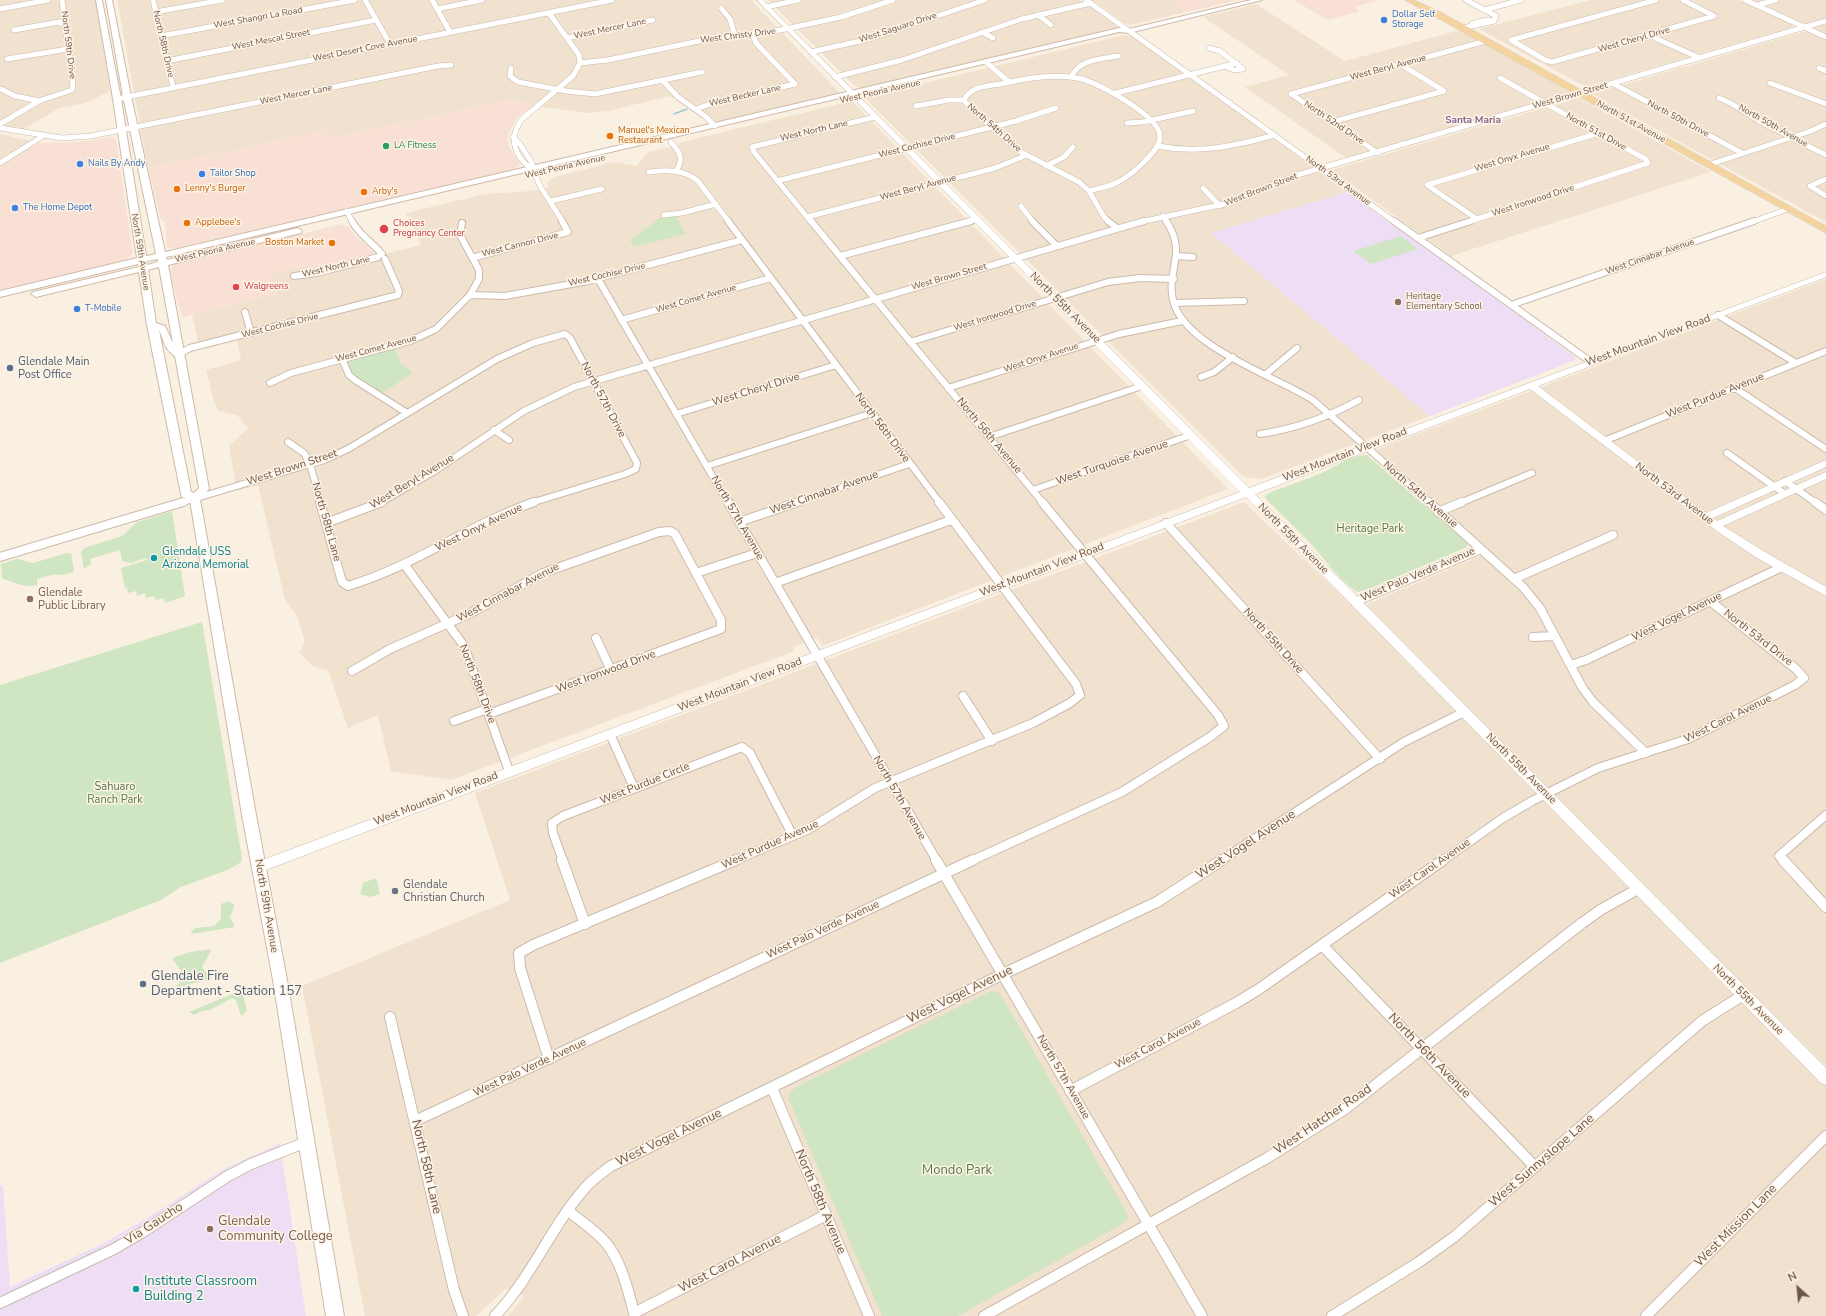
<!DOCTYPE html>
<html>
<head>
<meta charset="utf-8">
<style>
  body { margin:0 }
  #map { position:relative; width:1826px; height:1316px; overflow:hidden; background:#faf0e1; font-family:"Nunito Sans",sans-serif }
  canvas { display:block }
  .north { position:absolute; left:1778px; top:1268px; width:40px; height:40px; -webkit-text-stroke:3px #fdf4e6; paint-order:stroke; rotate:333deg; font-size:11px; font-weight:700; line-height:16px; text-align:center; color:#6e574a }
  .north::after { content:''; display:block; margin:auto; width:14px; height:18px; background:#6e574a; clip-path:polygon(50% 0,100% 100%,50% 72%,0 100%) }
</style>
</head>
<body>
<div id="map">
<canvas width="1826" height="1316"></canvas>
<div class="north">N</div>
</div>
<script>
const c = document.querySelector('canvas').getContext('2d');
c.lineJoin = 'round';
function paint(path, color) { c.fillStyle = color; c.fill(path, 'evenodd'); }
function trace(path, color, width, dash) { c.strokeStyle = color; c.lineWidth = width; c.lineCap = dash ? 'butt' : 'round'; c.setLineDash(dash || []); c.stroke(path); }
function drawText(font, color, halo, rows, align = 'center') {
  c.font = font + ' "Nunito Sans",sans-serif'; c.lineWidth = 3; c.setLineDash([]); c.textBaseline = 'middle'; c.strokeStyle = halo; c.fillStyle = color; for (const [text, x, y, turn = 0] of rows) {
    c.save(); c.translate(x, y); c.rotate((+turn || 0) * Math.PI / 180); c.textAlign = isNaN(turn) ? turn : align; if (halo) c.strokeText(text, 0, 0); c.fillText(text, 0, 0); c.restore();
  }
}
paint(new Path2D(`
  M0,0H96L110,91L86,103L59,108L22,130L0,126Z
  M117,0H751L840,93L708,125L704,120L670,96L608,111L588,113L543,107L525,111L533,104L509,100L332,138L329,130L148,168Z
  M768,0H1080L1114,24L1116,27L1114,29L861,88L855,86Z
  M1092,0H1169L1187,12L1130,25L1125,23Z
  M1591,0H1739L1792,24L1793,27L1589,86L1580,84L1479,29Z
  M1750,0H1826V222L1592,94L1813,29Z
  M1256,4L1345,61L1460,30L1571,93L1346,158L1245,87L1289,75L1203,17Z
  M1125,35L1133,37L1347,192L1211,233L1430,416L1261,479L1244,477L865,98L870,96Z
  M1579,98L1711,172L1451,256L1331,170Z
  M852,101L1228,489L822,646L817,638L795,646L792,652L451,780L391,771L378,715L348,728L328,670L314,667L299,652L305,642L297,616L285,600L258,485L237,491L229,446L248,428L237,415L219,411L214,402L206,370L241,360L236,334L198,342L192,315L276,294L270,274L307,265L325,266L376,253V256L421,245L406,213L485,194L532,191L549,187L547,183L554,177L614,162L637,166L648,152L680,145L678,143Z
  M0,134L28,140L29,142L0,160Z
  M1826,279V1316H508L524,1296L506,1289L476,1316H365L302,986L510,900L475,793L1244,502L1356,609L1491,551L1377,452L1378,449Z`), '#f1e2d0');
paint(new Path2D(`
  M1169,0H1238L1187,12Z
  M1294,0H1381L1355,7L1359,11L1357,12L1327,20Z
  M509,100L533,104L517,118L508,134V145L520,165L515,169L176,248H169L166,245V232L165,223L160,217L148,168L329,130L332,138Z
  M113,137L116,139L133,254L125,260L0,291V165L38,143L78,142Z
  M342,224L349,227L355,236L376,253L325,266L307,265L270,274L276,294L183,317L178,305L170,270L174,265Z`), '#f9e0d5');
paint(new Path2D(`
  M1347,192L1520,316L1575,357L1576,360L1430,416L1211,233Z
  M280,1143L306,1316H0V1186L3,1185L10,1287L106,1242L149,1217L224,1169Z`), '#eddef6');
paint(new Path2D(`
  M675,214L686,234L634,247L630,240L664,215Z
  M1401,236L1418,249L1371,264L1353,251Z
  M393,345L401,363L413,373L379,395L355,380L342,359Z
  M1367,455L1464,540L1468,545L1465,548L1371,588L1358,592C1344,586 1323,557 1312,545C1297,529 1281,514 1266,499L1265,496L1271,492C1289,485 1309,479 1326,471C1338,465 1353,454 1367,455Z
  M172,511L185,596L165,603L164,598L156,600L154,596L146,598L145,593L137,596L136,591L128,593L127,587L125,588L121,568L147,560L146,558L131,563L122,561L120,550L90,559L91,564L84,569L81,552L84,548L122,536L137,522Z
  M67,553L71,554L74,571C63,577 62,574 53,575C48,575 42,578 37,579V585C24,589 14,581 2,579L1,564L17,559L33,563Z
  M202,622L242,858L241,862L230,869L181,887L161,900L0,963V685Z
  M376,878L380,894L370,897L360,894L363,883Z
  M228,901L234,904V907L230,917L235,927L190,934L195,928L214,926L221,919V904Z
  M212,949L202,967L211,979L175,988L180,982L181,971L172,958L190,952Z
  M242,990L247,1011L241,1016L236,1000L232,998L210,1010L202,1011L194,1015L189,1012Z
  M991,991L998,992L1002,997L1126,1211L1128,1218L1119,1226L958,1316H882L788,1098L790,1092L798,1086Z`), '#d0e5c1');
trace(new Path2D(`
  M674,114L687,109`), '#9fcad2', 1.5);
const minorFar3 = new Path2D(`
  M153,0L173,87
  M365,0L390,44
  M432,0L450,32
  M1086,0L1395,222
  M1466,0L1496,16L1494,21
  M1656,0L1511,40L1545,60L1552,62L1714,16L1683,0
  M1745,0L1826,37
  M1757,5L1776,0
  M766,7L798,0
  M721,8L730,19L735,36
  M0,9L48,0
  M437,9L482,0
  M1484,10L1521,0
  M155,12L223,0
  M1038,15L1051,25
  M1463,28L1494,21L1486,20L1472,24V26
  M14,30L65,21
  M982,32L993,38
  M1652,34L1655,38L1700,58
  M753,35L756,43L795,84
  M161,36L355,0
  M567,38L653,20
  M1209,48L1220,51L1243,69L1234,70L1225,66
  M811,52L869,39L985,0
  M7,59L68,49
  M166,61L376,20
  M986,62L1009,82
  M580,63L608,60L704,40L781,30L841,17L893,0
  M1400,64L1444,91
  M511,68L510,76L518,82L566,91L595,94L702,72
  M1819,68L1826,71
  M835,77L902,60L1022,19L1091,3
  M1071,77C1080,59 1100,59 1118,56
  M663,81L678,97L705,116L715,126
  M1770,83L1826,104
  M1614,84L1742,153
  M1,89L15,96L39,101
  M1116,93L1237,63
  M1291,94L1486,41
  M1291,94L1378,153
  M1719,98L1732,104L1759,121L1826,155
  M117,99L612,0
  M964,100C971,86 988,86 1001,84C1027,78 1056,73 1082,79C1100,84 1161,117 1160,137C1160,151 1130,176 1118,182C1109,187 1099,188 1089,191
  M964,100L970,108L1019,151L1079,182L1089,191L1104,217L1109,222
  M916,106L949,100H964
  M696,109L710,104L795,84
  M1332,122L1444,91
  M1127,123L1143,122L1193,111
  M0,124L39,101L72,90L73,86L62,0
  M0,128L62,138L91,136L438,66L451,65
  M513,137L520,144L532,163L533,169L540,186L563,222
  M671,142C680,152 684,159 676,171
  M1158,146C1199,154 1235,146 1275,135
  M0,163L43,136
  M1708,165L1808,132L1826,124
  M1046,166L1064,157L1073,147
  M531,168C513,156 509,136 522,119L573,76L580,63L579,55L549,13
  M649,172C667,170 683,169 698,181L729,222
  M1826,179L1810,186L1826,196
  M777,181L1016,121L1056,108
  M1203,188L1220,206
  M551,201L602,189
  M1021,206L1033,222
  M347,211L352,222
  M664,215L682,213L716,204
  M1163,216L1167,222
  M807,217L995,168L1027,155
  M1477,219L1427,185L1599,133
  M811,222L754,152L752,147L875,117
  M967,222L977,219
  M1140,222L1229,203L1294,176L1826,21
  M1468,222L1648,163L1647,160L1500,78
  M1752,222L1788,209`);
const minorFar2 = new Path2D(`
  M352,221C359,235 372,242 382,254
  M728,221L940,503
  M811,221L1043,503
  M1032,221L1057,246
  M1108,221L1117,228
  M1166,221C1188,253 1166,270 1173,300C1183,346 1275,376 1313,400L1430,503
  M1394,221L1591,362
  M1418,238L1471,221
  M840,256L971,221
  M1177,256L1193,257
  M472,258L568,232L562,221
  M294,276L317,273L378,257
  M598,279L728,503
  M470,295L505,296L588,281L742,240
  M1174,303L1244,301
  M1511,305L1754,221
  M245,312L251,333
  M1718,315L1796,363
  M621,320L771,278
  M910,342L1108,282L1140,278L1174,279
  M179,354L190,348L398,295L399,291L385,259
  M342,359L349,375L355,380L407,413
  M1266,374L1297,348
  M1201,377L1214,372L1233,357
  M270,383L291,373L410,341L436,329L470,295L479,279V270L460,235L462,223
  M948,388L1119,334L1182,321
  M1735,388L1826,449
  M676,414L836,365
  M494,430L509,440
  M1260,434C1295,429 1328,417 1359,400
  M989,437L1142,386
  M1604,441L1826,351
  M288,442L304,453L310,464
  M1727,453L1785,494
  M310,464L321,503
  M310,464L324,460L348,449L497,359L533,343L565,334L570,338L637,463L636,469L625,474L531,503
  M707,466L872,413
  M1785,481L1816,503
  M1033,490L1191,435
  M180,503L310,464
  M380,503L433,472L524,411L574,387L1144,221
  M795,503L909,464
  M1460,503L1532,473`);
const minorFar1 = new Path2D(`
  M320,502L342,582L348,586C414,566 469,525 534,502
  M728,502L937,861
  M1429,502L1523,587L1540,608L1582,687L1593,702L1646,753
  M1815,502L1826,510
  M1438,512L1462,502
  M739,522L798,502
  M326,523L382,502
  M1166,523L1380,759
  M0,557L183,502
  M404,564L464,646L509,771
  M696,573L757,553
  M1514,579L1613,535
  M775,583L951,520
  M1355,602L1481,549
  M1533,637L1555,636
  M596,638L611,670
  M1571,665L1586,660L1782,567
  M352,671L390,649L471,613L543,573L659,532L670,531L675,534L721,620V629L489,714
  M963,696L992,741
  M454,721L487,709
  M610,734L634,788
  M563,861L553,833L552,823L563,816L742,747L750,753L793,836
  M733,861L807,830L875,788L1033,723L1070,703L1080,695L1076,684L939,502
  M971,861L1122,792L1210,737L1224,726L1218,715L1042,502
  M1220,861L1404,742L1464,712
  M1442,861L1503,818L1532,801L1598,768L1688,739L1795,685L1804,678L1796,669L1710,601
  M1784,861L1779,856L1826,815`);
const minor = new Path2D(`
  M562,860L585,924
  M936,860L1202,1316
  M1783,860L1826,907
  M1322,945L1535,1167
  M390,1017L454,1290L463,1316
  M549,1059L520,968L519,953L533,945L736,860
  M772,1088L869,1316
  M1070,1091L1236,1003L1259,989L1443,860
  M415,1121L973,860
  M568,1211C581,1221 596,1231 606,1243C623,1264 628,1292 635,1316
  M0,1303L114,1249L143,1232L228,1176L251,1164L306,1142
  M634,1313L826,1215
  M495,1316C532,1277 550,1228 585,1188C593,1179 602,1173 611,1166L1003,974L1157,902L1222,860
  M984,1316L1267,1158L1345,1109L1582,923L1602,909L1638,889
  M1332,1316L1419,1262L1454,1237L1702,1021L1743,995
  M1646,1316L1826,1136`);
const tertiary = new Path2D(`
  M757,0H763L1249,488L1826,272V277L1538,386L1706,513L1826,460V467L1713,518L1717,521L1826,472V479L1723,526L1765,552L1826,587V596L1757,558L1721,534L1530,389L1255,494L1826,1068V1085L1821,1083L1246,497L263,871L259,872L255,871L253,867L255,863L1240,492Z`);
const secondary = new Path2D(`
  M96,0H102L121,99L146,256L156,254L123,96L106,0H112L131,96L165,252L1119,28L1129,29L1251,0H1262L1129,33L1119,32L166,257L167,260L298,228L302,231L301,233L168,265L209,489L200,499L256,815L287,980L344,1316H326L273,980L242,815L190,500L182,497L181,494L147,325L139,272L36,297L31,294L33,292L139,267L138,264L0,297V291L137,258L113,99ZM158,259V262L147,265V261ZM159,267L173,343L165,326L156,323L148,270ZM159,330C164,340 164,350 175,356L199,488L194,493L191,492Z`);
const primary = new Path2D(`
  M1405,0H1414L1439,11L1826,226V233Z`);
trace(minorFar3, '#cbbaac', 6);
trace(minorFar2, '#cbbaac', 8);
trace(minorFar1, '#cbbaac', 10);
trace(minor, '#cbbaac', 12);
trace(tertiary, '#cbbaac', 1);
trace(secondary, '#cebaa9', 2);
trace(primary, '#d9d3d0', 1);
trace(minorFar3, '#fff', 5);
trace(minorFar2, '#fff', 6);
trace(minorFar1, '#fff', 8);
trace(minor, '#fff', 10);
paint(tertiary, '#fff');
paint(secondary, '#fff');
paint(primary, '#f4d49e');
for (const [x, y, r, color] of [
  [1384,20,4,"#3f7fe0"],
  [610,136,4,"#e8710a"],
  [386,146,4,"#2e9e5b"],
  [80,164,4,"#3f7fe0"],
  [202,174,4,"#3f7fe0"],
  [177,189,4,"#e8710a"],
  [364,192,4,"#e8710a"],
  [15,208,4,"#3f7fe0"],
  [187,223,4,"#e8710a"],
  [384,229,5,"#e0444e"],
  [332,243,4,"#e8710a"],
  [236,287,4,"#e0444e"],
  [1398,302,4,"#8d6e63"],
  [77,309,4,"#3f7fe0"],
  [10,368,4,"#5c6f8a"],
  [154,558,4,"#0f9aa8"],
  [30,599,4,"#8d6e63"],
  [395,891,4,"#6b7280"],
  [143,984,4,"#5c6f8a"],
  [210,1229,4,"#8d6e63"],
  [136,1289,4,"#0f9aa8"]
]) { const dot = new Path2D(); dot.arc(x, y, r, 0, 2 * Math.PI); c.fillStyle = color; c.fill(dot); trace(dot, '#fdf4e6', 1.5); }
drawText('9px', '#366cbe', '#fdf4e6', [
  ["Dollar Self",1392,15],
  ["Storage",1392,25],
  ["Nails By Andy",88,164],
  ["Tailor Shop",210,174],
  ["The Home Depot",23,208],
  ["T-Mobile",85,309]
], 'left');
drawText('9px', '#6e574a', '#fdf4e6', [
  ["West Shangri La Road",258,18,-10],
  ["West Saguaro Drive",898,28,-18],
  ["West Mercer Lane",610,29,-12],
  ["West Christy Drive",738,36,-7],
  ["West Mescal Street",271,40,-11],
  ["West Cheryl Drive",1634,40,-16],
  ["North 58th Drive",163,44,77],
  ["North 59th Drive",68,45,83],
  ["West Desert Cove Avenue",365,49,-11],
  ["West Beryl Avenue",1388,68,-15],
  ["West Peoria Avenue",880,92,-13],
  ["West Mercer Lane",296,95,-11],
  ["West Becker Lane",745,96,-13],
  ["West Brown Street",1570,96,-16],
  ["North 50th Drive",1678,119,28],
  ["North 51st Avenue",1631,122,29],
  ["North 52nd Drive",1334,123,34],
  ["North 50th Avenue",1773,126,29],
  ["North 54th Drive",994,128,41],
  ["West North Lane",814,131,-13],
  ["North 51st Drive",1596,132,29],
  ["West Cochise Drive",917,146,-14],
  ["West Onyx Avenue",1512,158,-17],
  ["West Peoria Avenue",565,167,-13],
  ["North 53rd Avenue",1338,181,36],
  ["West Beryl Avenue",918,188,-15],
  ["West Brown Street",1261,190,-21],
  ["West Ironwood Drive",1533,201,-18],
  ["West Cannon Drive",520,245,-14],
  ["West Peoria Avenue",215,251,-13],
  ["North 59th Avenue",140,252,81],
  ["West Cinnabar Avenue",1650,257,-19],
  ["West North Lane",336,267,-13],
  ["West Cochise Drive",607,275,-13],
  ["West Brown Street",949,277,-16],
  ["West Comet Avenue",696,299,-16],
  ["West Ironwood Drive",995,316,-17],
  ["West Cochise Drive",280,326,-14],
  ["West Comet Avenue",376,349,-15],
  ["West Onyx Avenue",1041,358,-18]
]);
drawText('9px', '#c56008', '#fdf4e6', [
  ["Manuel's Mexican",618,131],
  ["Restaurant",618,141],
  ["Lenny's Burger",185,189],
  ["Arby's",372,192],
  ["Applebee's",195,223],
  ["Boston Market",324,243,"right"]
], 'left');
drawText('9px', '#27864d', '#fdf4e6', [
  ["LA Fitness",394,146]
], 'left');
drawText('9px', '#be3a42', '#fdf4e6', [
  ["Choices",393,224],
  ["Pregnancy Center",393,234],
  ["Walgreens",244,287]
], 'left');
drawText('9px', '#785e54', '#fdf4e6', [
  ["Heritage",1406,297],
  ["Elementary School",1406,307]
], 'left');
drawText('bold 10px', '#836691', '#fdf4e6', [
  ["Santa Maria",1473,121]
]);
drawText('11px', '#6e574a', '#fdf4e6', [
  ["North 55th Avenue",1065,308,45],
  ["West Mountain View Road",1648,341,-20],
  ["West Cheryl Drive",756,390,-17],
  ["West Purdue Avenue",1715,396,-22],
  ["North 57th Drive",603,400,62],
  ["North 56th Drive",882,428,53],
  ["North 56th Avenue",989,436,50],
  ["West Mountain View Road",1345,455,-21],
  ["West Turquoise Avenue",1112,463,-19],
  ["West Brown Street",292,468,-18],
  ["West Beryl Avenue",412,482,-31],
  ["West Cinnabar Avenue",824,493,-19],
  ["North 53rd Avenue",1674,494,37],
  ["North 54th Avenue",1420,495,41],
  ["North 57th Avenue",737,518,60],
  ["North 58th Lane",326,522,74],
  ["West Onyx Avenue",479,528,-26],
  ["North 55th Avenue",1293,539,45],
  ["West Mountain View Road",1042,570,-21],
  ["West Palo Verde Avenue",1418,575,-23],
  ["West Cinnabar Avenue",508,593,-28],
  ["West Vogel Avenue",1677,617,-26],
  ["North 53rd Drive",1758,638,38],
  ["North 55th Drive",1273,641,48],
  ["West Ironwood Drive",606,672,-20],
  ["North 58th Drive",477,684,69],
  ["West Mountain View Road",740,685,-21],
  ["West Carol Avenue",1728,719,-26],
  ["North 55th Avenue",1521,769,45],
  ["West Purdue Circle",645,784,-22],
  ["North 57th Avenue",899,798,60],
  ["West Mountain View Road",436,799,-21],
  ["West Purdue Avenue",770,845,-24],
  ["West Carol Avenue",1430,869,-35],
  ["North 59th Avenue",266,906,80],
  ["West Palo Verde Avenue",823,930,-25],
  ["North 55th Avenue",1748,1000,45],
  ["West Carol Avenue",1158,1044,-28],
  ["West Palo Verde Avenue",530,1068,-25],
  ["North 57th Avenue",1063,1077,60]
]);
drawText('11px', '#4e5e75', '#fdf4e6', [
  ["Glendale Main",18,362],
  ["Post Office",18,375]
], 'left');
drawText('11px', '#557946', '#fdf4e6', [
  ["Heritage Park",1370,529],
  ["Sahuaro",115,787],
  ["Ranch Park",115,800]
]);
drawText('11px', '#0d838f', '#fdf4e6', [
  ["Glendale USS",162,552],
  ["Arizona Memorial",162,565]
], 'left');
drawText('11px', '#785e54', '#fdf4e6', [
  ["Glendale",38,593],
  ["Public Library",38,606]
], 'left');
drawText('11px', '#5b616d', '#fdf4e6', [
  ["Glendale",403,885],
  ["Christian Church",403,898]
], 'left');
drawText('13px', '#6e574a', '#fdf4e6', [
  ["West Vogel Avenue",1246,845,-33],
  ["West Vogel Avenue",960,995,-26],
  ["North 56th Avenue",1429,1056,46],
  ["West Hatcher Road",1323,1120,-34],
  ["West Vogel Avenue",669,1138,-26],
  ["West Sunnyslope Lane",1542,1161,-41],
  ["North 58th Lane",426,1167,77],
  ["North 58th Avenue",820,1202,67],
  ["Via Gaucho",154,1224,-33],
  ["West Mission Lane",1736,1226,-45],
  ["West Carol Avenue",730,1264,-27]
]);
drawText('13px', '#4e5e75', '#fdf4e6', [
  ["Glendale Fire",151,977],
  ["Department - Station 157",151,992]
], 'left');
drawText('13px', '#557946', '#fdf4e6', [
  ["Mondo Park",957,1171]
]);
drawText('13px', '#785e54', '#fdf4e6', [
  ["Glendale",218,1222],
  ["Community College",218,1237]
], 'left');
drawText('13px', '#0d838f', '#fdf4e6', [
  ["Institute Classroom",144,1282],
  ["Building 2",144,1297]
], 'left');
</script>
</body>
</html>
